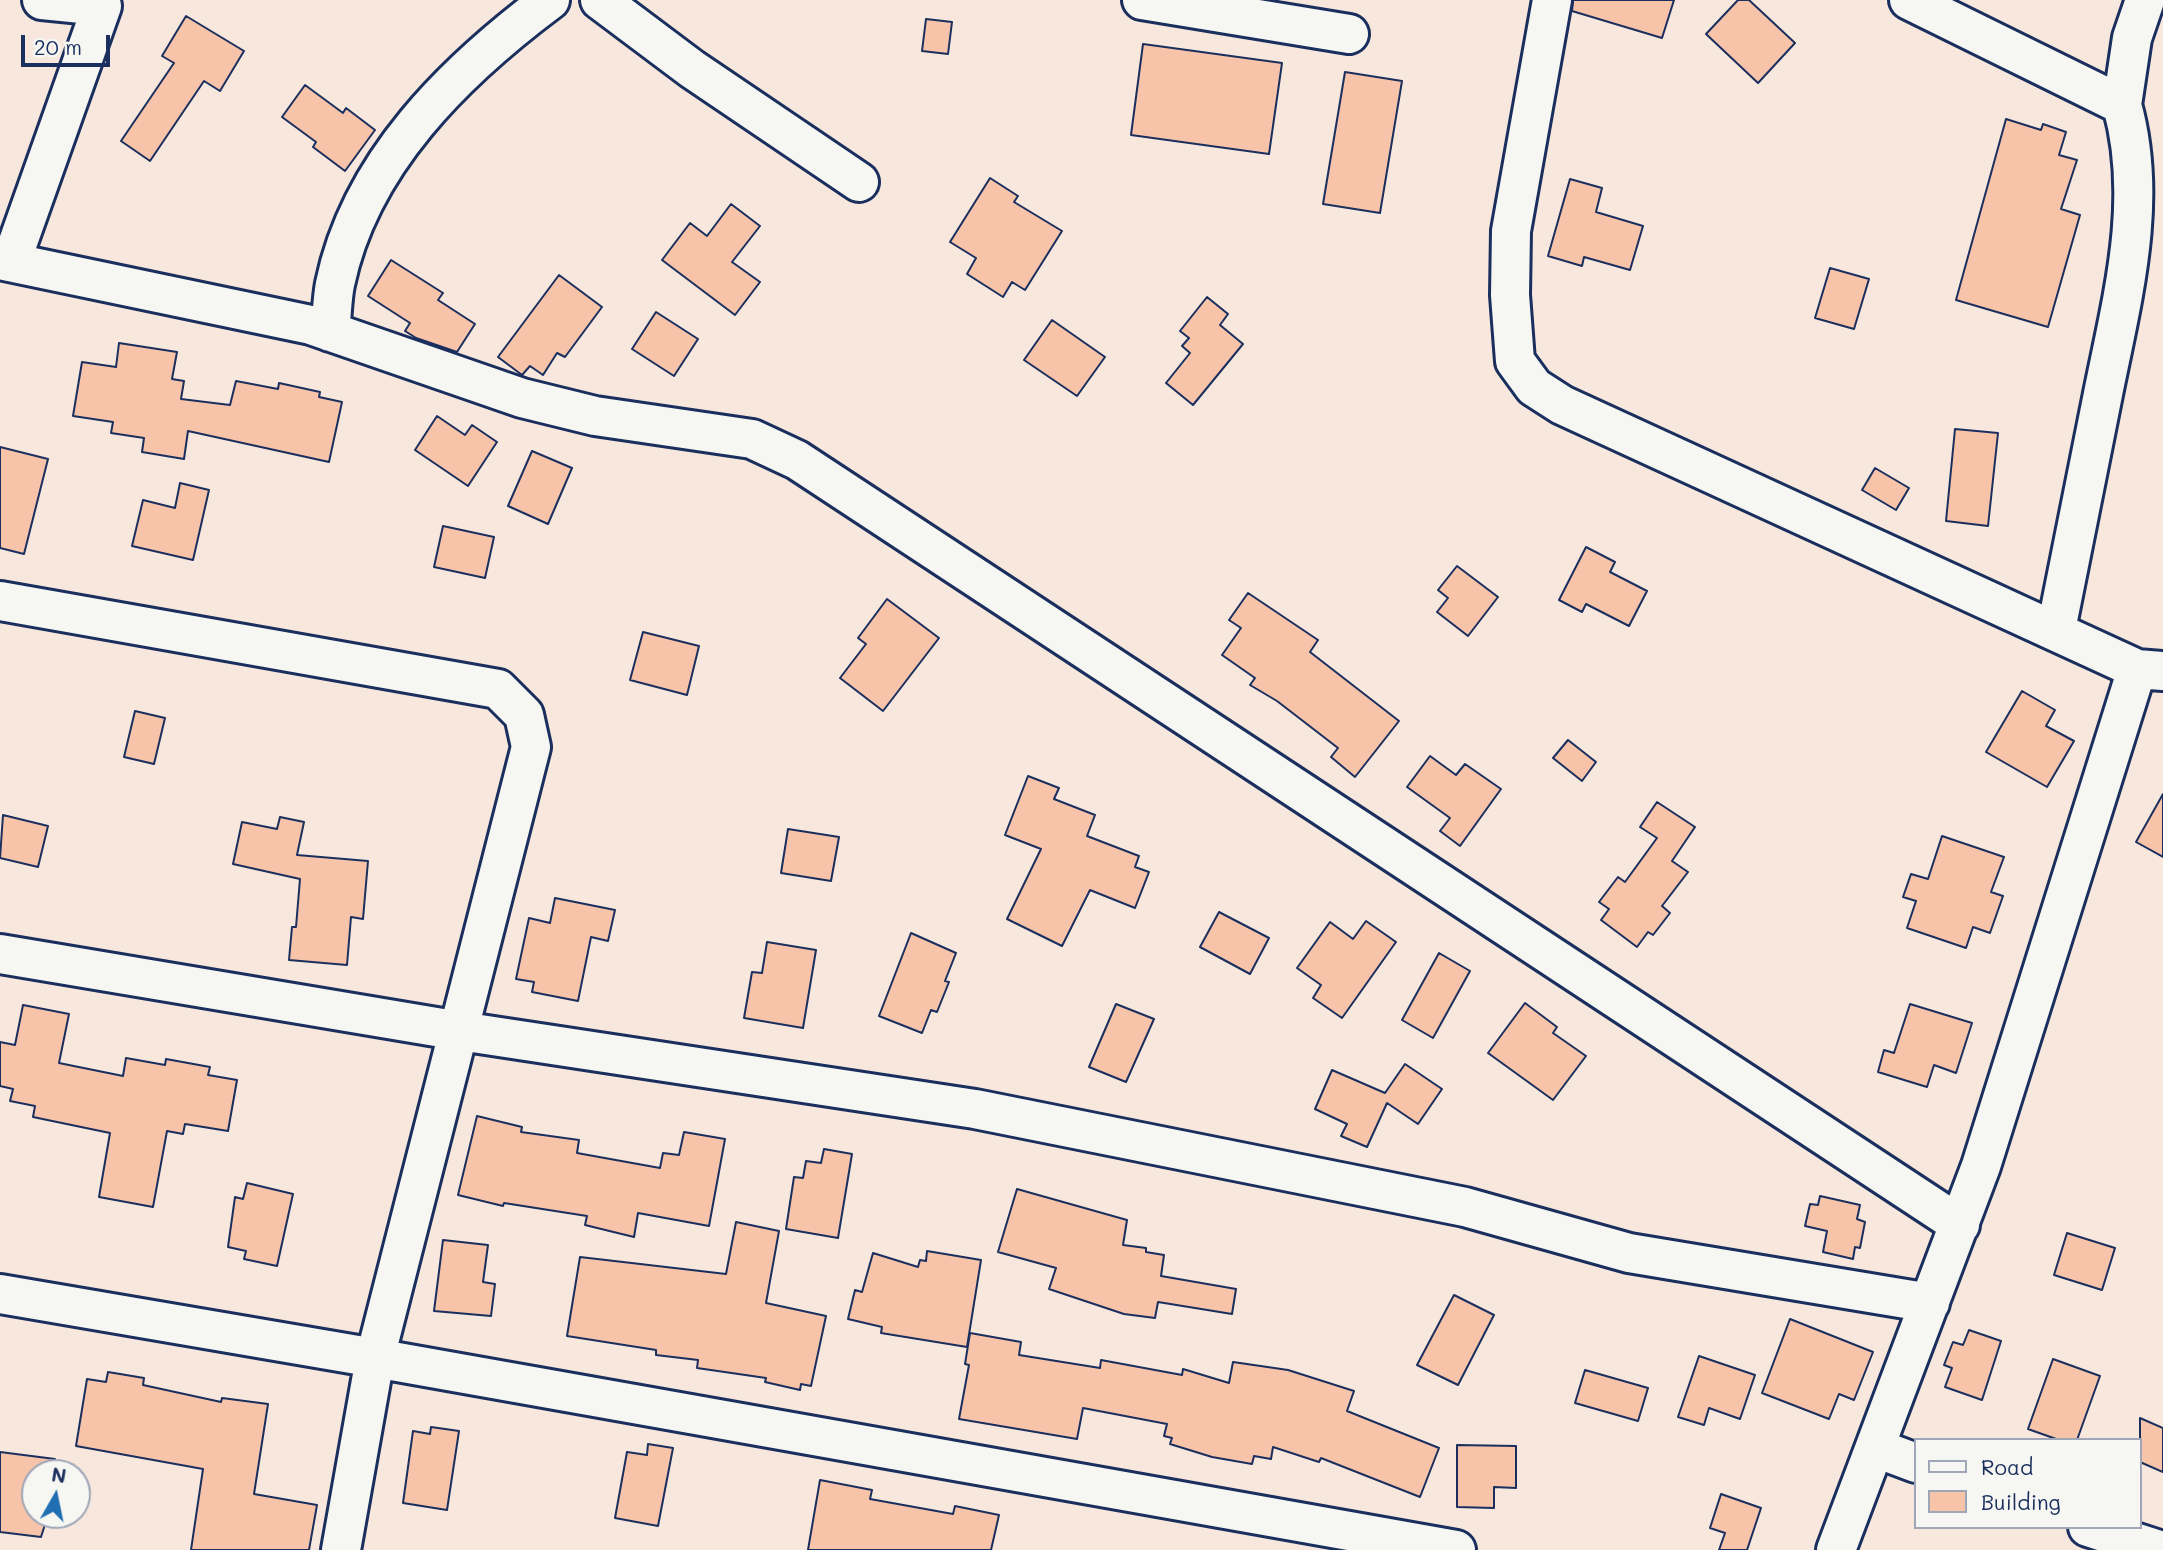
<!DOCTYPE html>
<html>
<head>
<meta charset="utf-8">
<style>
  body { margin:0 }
  #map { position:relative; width:2163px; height:1550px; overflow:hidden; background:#f7e7dc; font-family:Mali,sans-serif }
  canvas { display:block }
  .legend { position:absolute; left:1914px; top:1438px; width:228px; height:91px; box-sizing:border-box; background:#f6f6f2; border:2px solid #9ea6b7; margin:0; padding:9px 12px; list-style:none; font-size:21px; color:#1b2f5e }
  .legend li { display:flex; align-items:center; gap:14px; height:35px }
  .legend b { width:35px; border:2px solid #9ea6b7 }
  .north { position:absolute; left:21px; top:1459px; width:70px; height:70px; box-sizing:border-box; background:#f6f6f2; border:2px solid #9ea6b7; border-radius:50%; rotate:9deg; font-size:19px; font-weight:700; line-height:28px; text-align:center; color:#1b2f5e }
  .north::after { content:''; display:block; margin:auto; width:24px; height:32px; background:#1f6fb2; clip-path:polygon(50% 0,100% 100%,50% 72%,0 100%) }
  .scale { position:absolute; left:21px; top:35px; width:89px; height:32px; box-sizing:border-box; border:4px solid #1b2f5e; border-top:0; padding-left:9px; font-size:21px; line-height:24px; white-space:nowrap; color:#1b2f5e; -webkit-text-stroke:5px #f6f6f2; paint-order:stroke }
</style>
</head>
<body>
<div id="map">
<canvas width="2163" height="1550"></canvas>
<ul class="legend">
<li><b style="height:9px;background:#f6f6f2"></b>Road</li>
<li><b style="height:19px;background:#f8c4a9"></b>Building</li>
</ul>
<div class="north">N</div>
<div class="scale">20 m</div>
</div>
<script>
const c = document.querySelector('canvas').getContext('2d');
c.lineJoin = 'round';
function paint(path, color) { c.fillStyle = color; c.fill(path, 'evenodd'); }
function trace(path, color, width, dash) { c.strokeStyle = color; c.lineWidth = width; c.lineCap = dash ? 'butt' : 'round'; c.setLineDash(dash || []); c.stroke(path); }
const building = new Path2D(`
  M1573,0H1674L1662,38L1572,11Z
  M1738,0H1749L1795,43L1758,83L1706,34Z
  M186,16L244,51L220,91L204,81L150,161L121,141L174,63L162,56Z
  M926,19L952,22L948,54L922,51Z
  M1143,44L1282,63L1269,154L1131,135Z
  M1345,72L1402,81L1380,213L1323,204Z
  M305,85L343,113L346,108L375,130L345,171L313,147L316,142L282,117Z
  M2006,119L2041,130L2043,124L2066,132L2059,155L2077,160L2061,209L2080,215L2048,327L1956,300Z
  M990,178L1018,196L1014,202L1062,231L1025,290L1012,282L1003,297L967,274L976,258L950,242Z
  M1570,179L1602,188L1596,212L1643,226L1630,270L1584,257L1582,266L1548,256Z
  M731,204L760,226L732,262L760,282L735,315L662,260L690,223L707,236Z
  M391,260L443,293L438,300L475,324L457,352L416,338L405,331L410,323L368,296Z
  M1830,268L1869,279L1854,329L1815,318Z
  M559,275L602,307L565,357L557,353L543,375L530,366L522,375L498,357Z
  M1207,297L1228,314L1220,325L1243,344L1193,405L1166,383L1190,353L1182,346L1189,338L1180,331Z
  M656,312L698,339L674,376L632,349Z
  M1052,320L1105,357L1077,396L1024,360Z
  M119,343L177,352L172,379L184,381L181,399L230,405L236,381L278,389L279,383L320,392L319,397L342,402L329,462L188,431L184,459L142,452L144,438L111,433L113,422L73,416L82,362L116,367Z
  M437,416L465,435L472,425L497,442L468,486L415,450Z
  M1955,429L1998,433L1988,526L1946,521Z
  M0,447L48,459L24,554L0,548Z
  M532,451L572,468L548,524L508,506Z
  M1875,468L1909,488L1896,510L1862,490Z
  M180,483L209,490L193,560L132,546L143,500L175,508Z
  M443,526L494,537L485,578L434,567Z
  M1586,547L1615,562L1610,572L1647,591L1629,626L1586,604L1582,612L1559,600Z
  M1457,566L1498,597L1468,636L1437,612L1448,598L1438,590Z
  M1248,593L1318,640L1310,652L1399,721L1355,777L1331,757L1338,748L1277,701L1250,685L1255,678L1222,655L1241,628L1229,620Z
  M887,599L939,638L883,711L840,678L866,644L858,638Z
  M643,632L699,646L687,695L630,680Z
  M2022,691L2055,710L2046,726L2074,741L2047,787L1986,752Z
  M135,711L165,718L154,764L124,757Z
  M1568,740L1596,762L1582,781L1553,758Z
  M1430,756L1456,775L1465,764L1501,789L1460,846L1440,831L1450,818L1407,787Z
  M1028,776L1059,788L1054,799L1095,815L1087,836L1139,856L1135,867L1149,872L1135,908L1090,890L1062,946L1007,919L1041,849L1005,835Z
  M2163,794V857L2136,842Z
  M1657,802L1695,827L1672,861L1688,872L1662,906L1670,913L1653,935L1648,932L1637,947L1601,920L1609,909L1599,902L1618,877L1625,882L1657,838L1640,827Z
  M3,815L48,826L38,867L0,858Z
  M280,817L304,822L297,855L368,861L363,919L351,917L347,965L289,960L292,927H296L300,879L233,864L242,822L277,829Z
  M788,829L839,837L831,881L781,873Z
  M1942,836L2004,857L1991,892L2003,896L1990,933L1973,927L1966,948L1907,928L1916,901L1903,897L1911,874L1928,879Z
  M555,898L615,910L608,941L591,937L578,1001L532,992L534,982L516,979L529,918L550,923Z
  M1219,912L1269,938L1250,974L1200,947Z
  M1366,921L1396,942L1342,1018L1313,998L1321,985L1297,968L1330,922L1353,939Z
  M911,933L956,953L945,981L949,982L937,1012L931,1010L922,1033L879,1016Z
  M767,942L816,950L803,1028L744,1018L752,972L762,973Z
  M1439,953L1470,971L1433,1038L1402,1020Z
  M1525,1003L1557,1027L1553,1033L1586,1056L1553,1100L1488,1053Z
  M1116,1004L1154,1019L1126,1082L1089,1067Z
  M1910,1004L1972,1023L1956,1073L1934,1065L1927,1087L1878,1072L1884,1050L1894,1053Z
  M23,1005L69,1014L59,1063L123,1076L126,1058L165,1065L166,1059L210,1067L208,1075L237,1080L228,1131L185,1124L183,1134L167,1131L153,1207L99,1197L110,1133L33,1117L35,1106L10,1101L13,1089L0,1086V1042L15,1045Z
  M1405,1064L1442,1089L1418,1124L1387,1103L1367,1147L1341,1136L1347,1124L1315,1109L1332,1070L1385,1093Z
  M477,1116L522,1127L521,1132L579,1140L577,1153L660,1168L663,1153L679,1155L684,1132L725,1139L709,1226L638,1213L634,1237L585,1225L587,1216L504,1203L503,1206L458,1195Z
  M824,1149L852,1154L838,1238L786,1229L794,1177L803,1178L806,1161L821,1163Z
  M247,1183L293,1194L277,1266L244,1259L246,1251L228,1247L235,1197L243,1199Z
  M1017,1189L1127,1220L1123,1245L1146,1248V1252L1164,1255L1161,1276L1236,1289L1232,1314L1158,1302L1155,1318L1124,1314L1049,1289L1056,1268L998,1252Z
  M1820,1196L1860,1205L1857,1219L1865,1222L1860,1248L1855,1247L1853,1259L1823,1252L1827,1231L1805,1226L1810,1204L1818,1205Z
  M736,1222L779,1231L766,1303L826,1316L811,1386L801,1384L800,1390L765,1382L766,1378L697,1368L698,1360L656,1355V1350L567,1336L580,1257L726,1274Z
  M2067,1233L2115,1248L2102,1290L2054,1275Z
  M443,1240L488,1245L483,1282L495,1284L491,1316L434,1311Z
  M927,1251L981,1260L967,1347L881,1333L882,1327L848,1319L855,1290L862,1292L873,1253L918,1267L920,1260L926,1261Z
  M1454,1295L1494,1315L1458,1385L1417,1365Z
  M1790,1319L1873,1352L1854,1400L1839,1394L1829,1419L1762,1393Z
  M1969,1330L2001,1341L1982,1400L1945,1387L1952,1368L1944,1365L1953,1342L1963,1345Z
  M970,1333L1021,1342L1019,1355L1100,1368L1101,1360L1182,1375L1183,1369L1229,1383L1233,1362L1288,1370L1354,1391L1347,1411L1439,1448L1420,1497L1321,1458L1319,1462L1273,1447L1271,1459L1254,1456L1252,1464L1212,1457L1170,1444L1172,1438L1164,1436L1167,1424L1083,1408L1077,1439L959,1419L969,1365L965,1364Z
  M1699,1356L1755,1375L1740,1419L1709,1408L1704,1425L1678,1417Z
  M2053,1359L2100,1376L2077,1440H2059L2028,1429Z
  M1585,1370L1648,1388L1638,1421L1575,1403Z
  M108,1372L144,1378L143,1385L221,1402L222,1398L268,1404L254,1494L317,1505L309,1550H191L203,1469L76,1446L87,1379L106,1382Z
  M2140,1418L2163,1428V1472L2140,1462Z
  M431,1427L459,1431L447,1510L403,1503L413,1431L430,1434Z
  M648,1444L673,1448L658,1526L615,1518L627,1452L647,1455Z
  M1457,1445L1516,1446V1488L1494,1487V1508L1457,1507Z
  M0,1452L55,1459L53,1473H35V1515H48L41,1537L0,1532Z
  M820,1480L872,1490L870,1499L953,1514L955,1506L999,1515L991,1550H808Z
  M1721,1494L1761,1508L1747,1550H1719L1725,1533L1710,1528Z`);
paint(building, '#f8c4a9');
trace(building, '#1b2f5e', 2);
const minor = new Path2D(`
  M600,0L692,69L859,182
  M1142,0L1349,34
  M1552,0L1511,231L1510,295L1515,361L1534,387L1562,405L2137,669
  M1909,0L2122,105C2149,201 2122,299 2103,394C2087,473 2072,551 2056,630
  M2122,105L2132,38L2145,0
  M0,260L311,325L522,398L595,416L752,439L797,460L1960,1225
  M11,262L102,6L42,0
  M330,332C332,316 332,299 335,284C360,163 455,71 550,0
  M0,601L498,689L524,715L531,747L375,1358L341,1550
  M0,954L460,1031L975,1109L1465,1207L1629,1253L1930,1303
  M0,1294L375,1358L1456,1550
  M1876,1448L1916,1463
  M2088,1527L2159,1550
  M1836,1550L1981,1166L2137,669L2163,671`);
trace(minor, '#1b2f5e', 44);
trace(minor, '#f6f6f2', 38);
</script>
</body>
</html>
